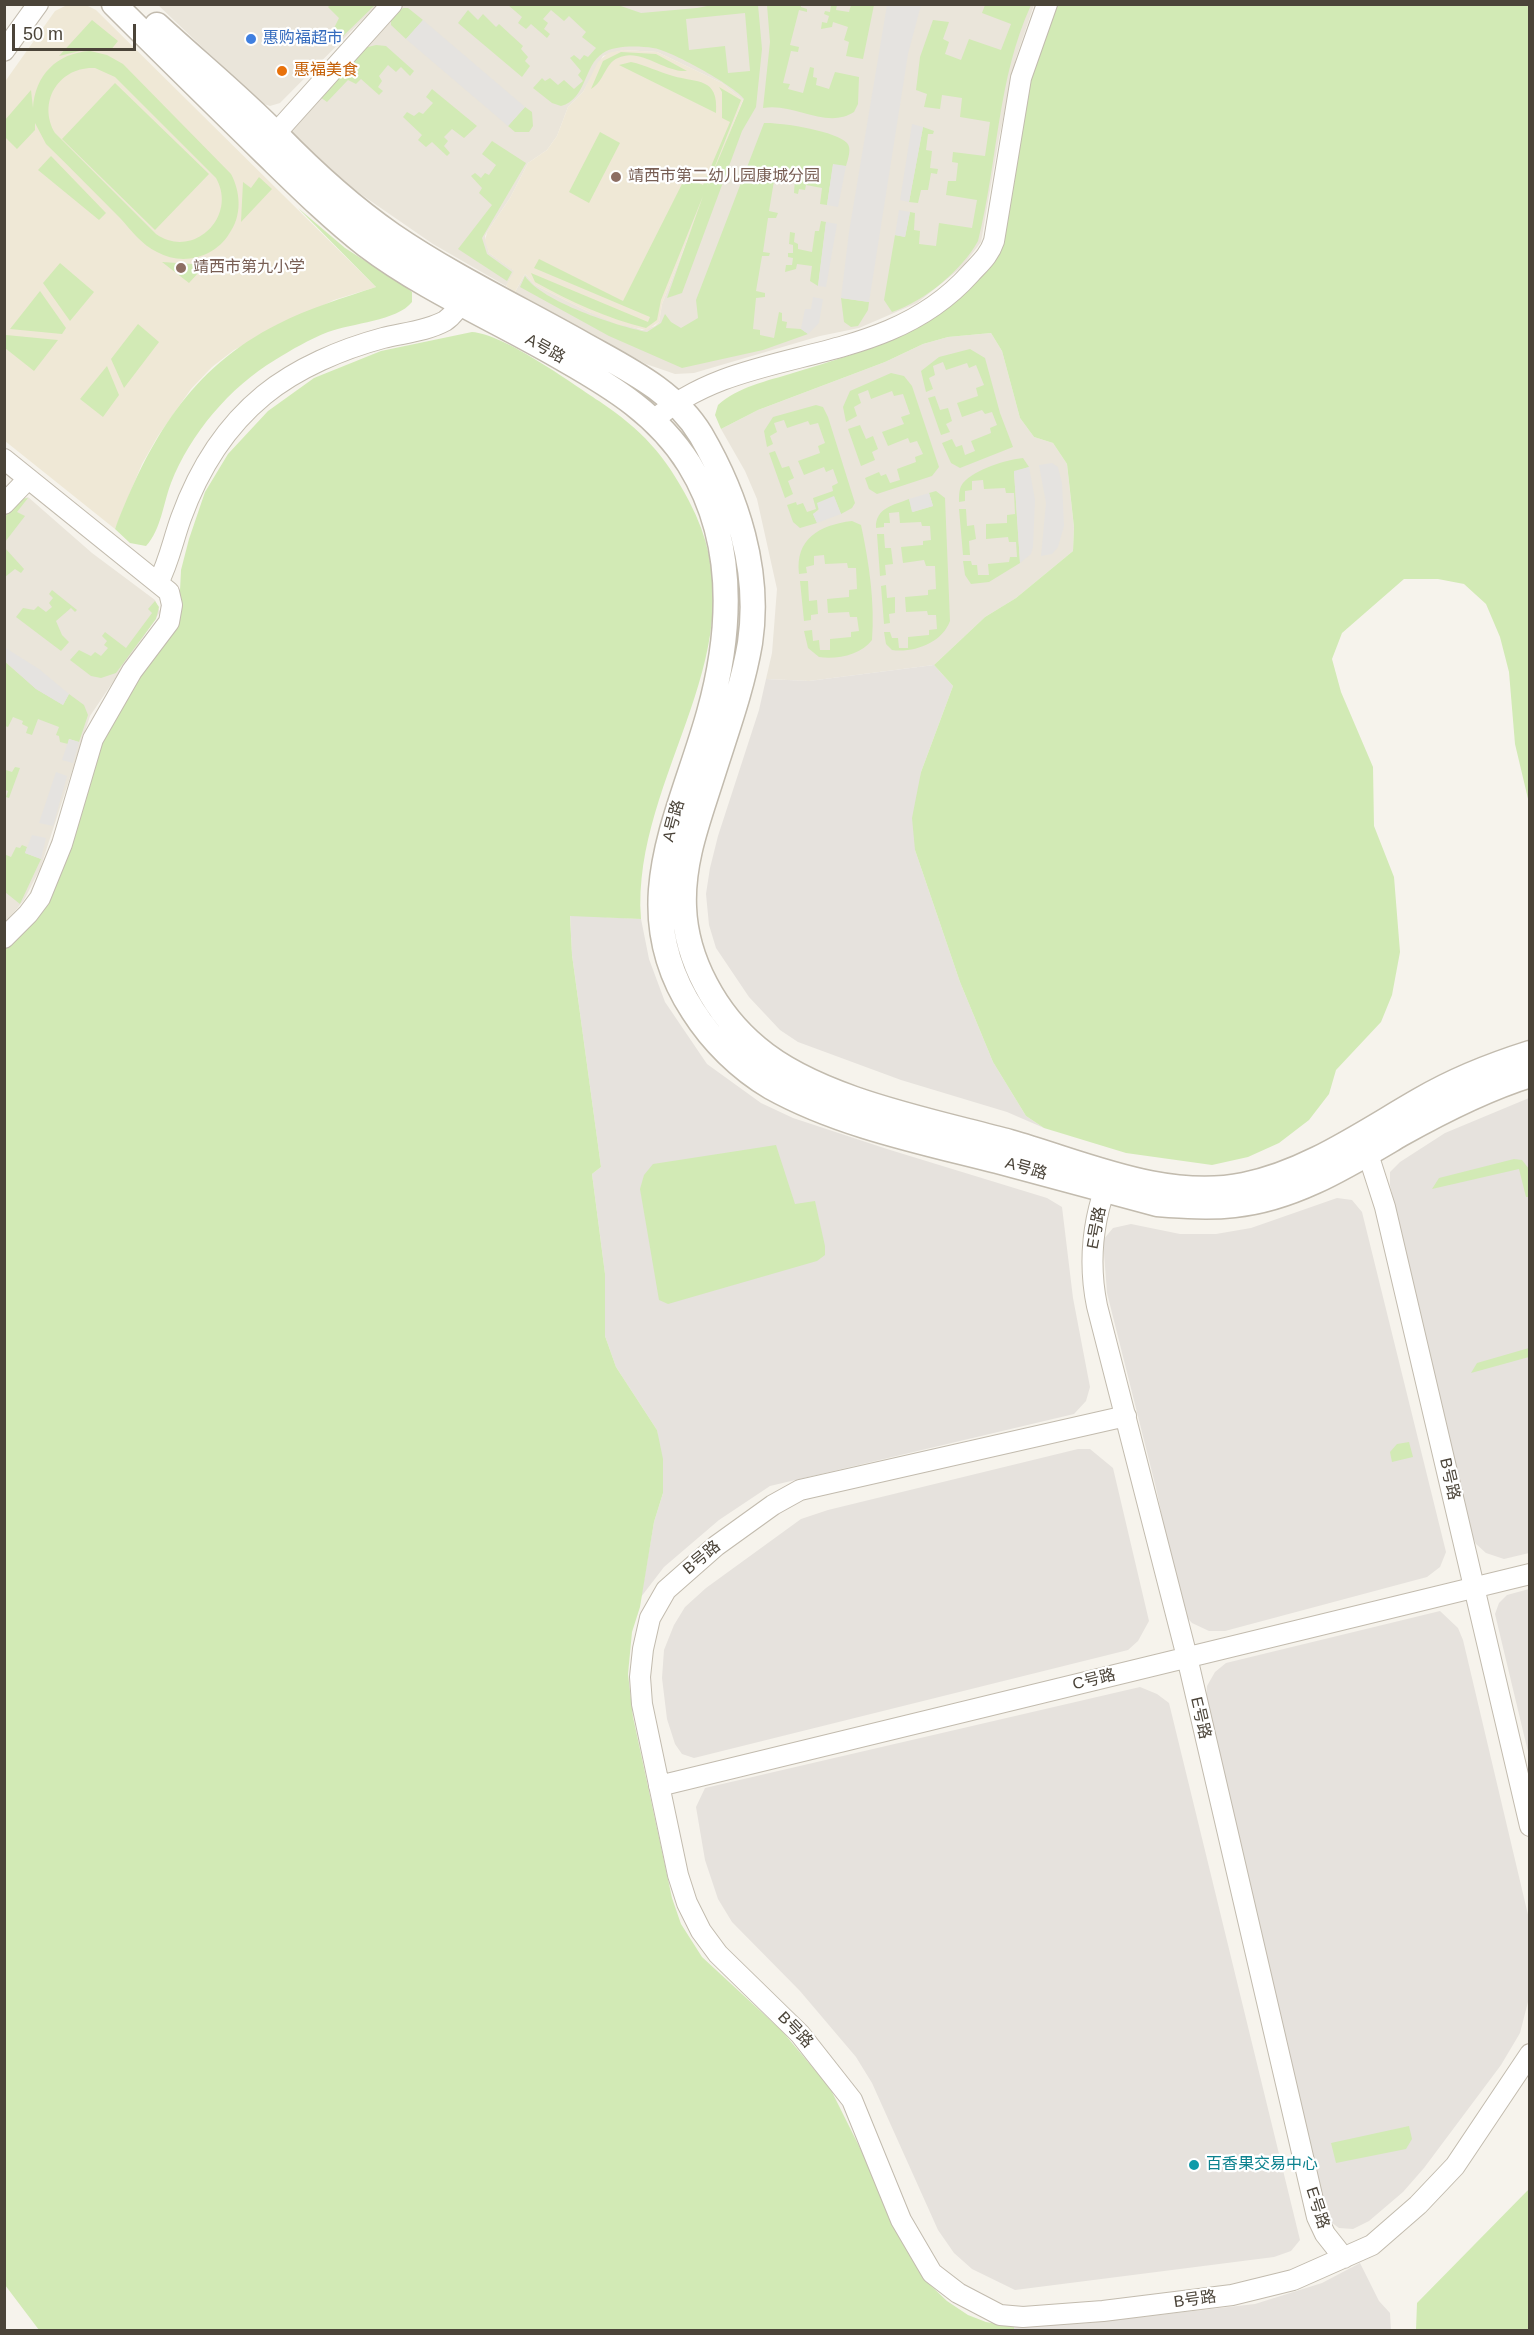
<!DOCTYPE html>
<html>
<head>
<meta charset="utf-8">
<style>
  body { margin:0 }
  #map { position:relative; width:1534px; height:2335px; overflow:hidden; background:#f6f3ec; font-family:Helvetica,sans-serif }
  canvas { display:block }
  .frame { position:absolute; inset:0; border:6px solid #4b4439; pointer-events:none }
  .scale { position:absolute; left:12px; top:24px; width:124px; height:27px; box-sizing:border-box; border:3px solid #4b4439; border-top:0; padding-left:8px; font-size:18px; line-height:21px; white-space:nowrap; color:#4b4439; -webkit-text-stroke:4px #fff; paint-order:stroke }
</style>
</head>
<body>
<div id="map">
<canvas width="1534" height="2335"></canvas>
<div class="frame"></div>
<div class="scale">50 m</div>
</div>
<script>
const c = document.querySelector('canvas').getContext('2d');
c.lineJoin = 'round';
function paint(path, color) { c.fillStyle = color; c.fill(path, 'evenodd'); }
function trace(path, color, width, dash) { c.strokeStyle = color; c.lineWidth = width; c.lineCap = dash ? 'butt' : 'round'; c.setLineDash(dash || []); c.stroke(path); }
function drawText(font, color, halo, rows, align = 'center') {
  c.font = font + ' Helvetica,"Noto Sans SC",sans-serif'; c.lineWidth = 4.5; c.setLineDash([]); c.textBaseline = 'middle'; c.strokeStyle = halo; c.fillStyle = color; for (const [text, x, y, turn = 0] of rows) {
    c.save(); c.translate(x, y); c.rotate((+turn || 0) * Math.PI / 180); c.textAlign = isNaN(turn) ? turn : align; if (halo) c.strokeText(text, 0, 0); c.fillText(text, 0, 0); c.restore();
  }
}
paint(new Path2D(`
  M158,5H377L280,103L270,106L261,103Z
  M402,5H1034L1016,58L999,138L981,242L962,267L917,303L859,328L820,336L694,373L675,374L646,364L515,292L525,274L535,285L589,312L642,330L655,326L659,322L662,304L743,100L722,83L657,52L623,50L603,56L583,92L568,107L557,136L547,150L528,163L510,198L487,232L485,236L489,253L515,271L506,286L433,244L346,184L294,139L291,131L295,123Z
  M991,333L1002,351L1020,418L1034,437L1053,443L1067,464L1074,527L1073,551L1016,598L985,617L934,665L809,681L766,679L772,653L777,589L757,499L745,471L721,429L758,410L885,362L923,344L948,337Z
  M28,497L92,553L155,600L160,612L90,716L40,869L24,900L5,923V515L18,500Z`), '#eae5da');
paint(new Path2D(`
  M934,665L953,686L921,772L915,850L960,982L993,1062L1026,1116L1044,1128L1007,1112L901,1080L798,1042L780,1030L749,997L716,948L709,925L706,894L710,868L718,836L759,710L766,679L809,681Z
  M570,915L641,919L649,959L665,1002L707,1064L761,1103L793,1118L887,1149L1047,1198L1062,1207L1073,1298L1090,1387L1086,1401L1074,1414L770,1486L719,1520L664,1567L641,1597L654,1522L663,1493L657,1430L616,1367L605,1336V1274L592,1174L601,1167L572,955Z
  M1529,1098V1553L1504,1559L1486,1553L1476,1544L1470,1531L1390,1185V1172L1400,1162L1445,1133Z
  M1337,1198L1352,1200L1362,1212L1446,1552L1440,1567L1427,1577L1225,1631H1209L1192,1623L1182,1612L1156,1488L1107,1293L1103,1240L1113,1228L1131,1224L1180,1234H1216L1251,1228Z
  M1078,1449H1090L1113,1468L1149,1621L1138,1641L1128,1650L694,1758L682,1754L675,1744L667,1719L662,1678L664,1650L674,1625L685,1607L706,1588L801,1519L828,1510Z
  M1529,1589H1530L1529,1756L1495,1614L1499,1603L1507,1595Z
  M1440,1611L1458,1628L1463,1640L1529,1919V1998L1520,2033L1501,2065L1424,2168L1403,2192L1369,2221L1353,2229L1339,2228L1328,2220L1320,2198L1281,2017L1206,1703L1207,1686L1215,1672L1226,1663Z
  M1140,1687L1157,1694L1169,1703L1300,2240L1291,2251L1274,2257L1015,2290L972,2269L954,2253L938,2230L872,2083L856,2057L800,1991L732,1922L718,1899L705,1860L696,1807L705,1788Z
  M1360,2263L1379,2301L1390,2313L1391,2330H1014V2327L1088,2323L1255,2304L1322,2283Z`), '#e6e2dd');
paint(new Path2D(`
  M67,5L88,6L96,10L376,287L334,300L234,350L212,367L191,389L158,436L142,464L115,529L5,441L4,83L55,11Z
  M623,50L657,52L722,83L743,100L662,304L659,322L647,330L616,324L589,312L535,285L525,274L515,292L506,286L514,271L489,253L485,241L487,232L510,198L528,163L547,150L557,136L568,107L583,92L598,62L608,53Z`), '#efe8d6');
paint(new Path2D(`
  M330,5V4L375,5L341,38L333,30L339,18L328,7Z
  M508,5H618L641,13L697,8L712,5H758L762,49L756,107L742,131L682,293L667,298L703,196L661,300L657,320L646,328C606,318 571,302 535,282L531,273L648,322L650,317L534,268L539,259L623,301L686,176L703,185L730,122L722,118V92L719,87L741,100L706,189L744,99C735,86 668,49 653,48C639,46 615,45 603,53C583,66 587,99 561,106L552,103L533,88L542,78L545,81L550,78L558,85L564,80L574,89L583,81L578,75L581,71L570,58L574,55L580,60L584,55L588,57L596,48L582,37L586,32L569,16L564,21L551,10L543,19L548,23L544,29L550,34L547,38L531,24L526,29L518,23L522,17ZM745,13L750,71L728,73L725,46L689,50L686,19Z
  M767,5H801V7L807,9V12L799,10L790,45L799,47L798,52L791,51L783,83L790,84L788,89L803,93L810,67L814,68L813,77L817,78L816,85L829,89L835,72L859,77L858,104L854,112C826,130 794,102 763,108L770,42Z
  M831,5H837L836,10L849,12L851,5H874L863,59L846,56L849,42L844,40L848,27L833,22L832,27L821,29L822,22L827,23L829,16L824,14L825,11L830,12Z
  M985,5H1031C997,79 998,162 978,241C962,270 925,301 892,312L884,300L895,235L905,237L910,212L915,213L914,230L920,231L919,244L936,246L939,223L972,228L977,200L946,195L948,181H956L958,163L952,162L953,152L985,156L990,122L960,117L962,98L942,95L940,109L924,107L927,94L916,90L920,57L933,20L949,22L943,39L949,42L945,54L961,60L969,39L1001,50L1011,24L982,13Z
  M1055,5H1529V803L1515,744L1509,672L1500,637L1486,604L1464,584L1438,579H1404L1342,633L1332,659L1341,692L1373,767L1374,826L1394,877L1400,952L1392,995L1381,1022L1336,1070L1329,1094L1309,1120L1279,1143L1248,1157L1212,1165L1126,1153L1044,1128L1026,1116L993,1062L960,982L915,850L912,818L921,772L953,686L934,665L985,617L1016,598L1073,551L1074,527L1067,464L1053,443L1034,437L1020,418L1002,351L991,333L948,337L923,344L885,362L758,410L721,429L715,415L718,405C738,387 767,381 793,373C874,348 936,333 993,263L1028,83Z
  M403,8H408L423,20L406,39L391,25V18Z
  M468,10L478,20L483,14L496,27L499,24L523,46L521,49L528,57L525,61L530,66L522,77L458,23Z
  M92,20L118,41L110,51L84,50L59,56Z
  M376,45L386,46L414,71L410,76L401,67L396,72L388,65L379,76L382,81L378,87L383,91L379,95L361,79L356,84L348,80L327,102L320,97L364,48Z
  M90,51L107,55L123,64L231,174C241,193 242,216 229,234C214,258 182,266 157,252C142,245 131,230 120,218C95,193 71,168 46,144L35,123V130L17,149L5,137V120L31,90L33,108C35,75 57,53 90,51ZM95,68L115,77L216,178C238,217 193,260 156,234L55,133C37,102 59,66 95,68Z
  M621,52L656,54L687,71C664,73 641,47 618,58C605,63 604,82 591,89L603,61Z
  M631,62C646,65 658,72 673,76C697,83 719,77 716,113L619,65Z
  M115,83L209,174L155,230L62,139Z
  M432,89L477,126L464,138L452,129L444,137L448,141L444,146L450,153L447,156L432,142L426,147L418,140L422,135L403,117L407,112L414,116L419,112L423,114L433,103L426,97Z
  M525,107L532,112L533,126L529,132H515L508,126Z
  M764,123C779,122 837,131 847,143C852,148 848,159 846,166L833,165L827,205L820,204L822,188L806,185L805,190L799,189L798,194L794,193L795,178L782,177V181H774L769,211L778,213L776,218H768L763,252L770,253L769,256H762L756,291L765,293V297L756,298L753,329L760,330V335L774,338L779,312L782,313V321L787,322L786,328L801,329L808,334L763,350L682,368L609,336L520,287L525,276C542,302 617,326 647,332L661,323L665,314L671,322L681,328L698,318L696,300Z
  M923,127L934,131L933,134H928L926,150L932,151L930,168L938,169L937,174L931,173L928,190H921L918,203L909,202Z
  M600,132L620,143L589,203L569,192Z
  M492,141L526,163L482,238L487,254L512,272L507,281L458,249L492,205L479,193L482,188L471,176L475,173L481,178L485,173L489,175L496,165L482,154Z
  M51,156L106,213L99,220L38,170Z
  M259,177L272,189L241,222L243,182L251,188Z
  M298,208L345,248L406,287L412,292V302C397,321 352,323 328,332C310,339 291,350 275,360C230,387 190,434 171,483C163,504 161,530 146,546L130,543L115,529C149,441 190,368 278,324C309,308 343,298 376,287Z
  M821,221L826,222L818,286L810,281L812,266L797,264L796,269L785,272L786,265H792L793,258L788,257V253H793V245L789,244L790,232L795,233L794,242L798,244V249L812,252L815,231H819Z
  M210,260L189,283L162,262L192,264Z
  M60,263L94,292L70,321L43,283Z
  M40,291L66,328L62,334L10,329Z
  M841,298L869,302L868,310L858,326L851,327L844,322Z
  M138,324L159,342L124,388L111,359Z
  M472,332C504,334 570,382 599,401C642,430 665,455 689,501C767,647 631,773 641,919L570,916L572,955L601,1167L592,1174L605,1274V1336L616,1367L657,1430L663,1459V1493L654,1522L640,1607L632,1632L628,1674L633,1717L672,1898L681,1924L702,1957L782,2031L830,2088L867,2162L896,2231L925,2280L947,2301L968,2315L986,2322L1014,2327V2330H39L5,2285V947L18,935L97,745L179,611L181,570L189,539L205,492L228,454L268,411L314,378L381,351Z
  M6,335L58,340L34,371L5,348Z
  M970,349L985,358L1000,413L1013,447L960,468L951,463L942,443L952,439L956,447L962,445L965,455L975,451L971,441L991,433L990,428L997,425L992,412L985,414L982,410L962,417L957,403L978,396L976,388L984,385L976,365L969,368L967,363L946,370L943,362L933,366L935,375L929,378L933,389L926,392L921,371L939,357Z
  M107,366L119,395L103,417L80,399Z
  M891,373L904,376L912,386L939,467L932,476L877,494L869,489L865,478L879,472L881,476L886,474L890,483L900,480L897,469L916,462L915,457L923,454L917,441L910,443L908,438L888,446L882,432L904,424L901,417L910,414L903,394L894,396L892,391L871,399L868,390L858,394L861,403L854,407L857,416L846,422L843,407L850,391Z
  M935,396L940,410L948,408L952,421L946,424L950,432L941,435L928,398Z
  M816,405L823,407L828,417L855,503L852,508L841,514L834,497L813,514L817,523L800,528L793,522L787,505L796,502L797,505L803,503L807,512L816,509L813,498L833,491L832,486L838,483L833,469L826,472L824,467L804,475L798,461L820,453L818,446L825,443L818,423L810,425L808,421L787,428L784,420L774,423L777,432L770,436L773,444L767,447L764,431L773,417Z
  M860,425L866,439L873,436L878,449L872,452L875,460L861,466L848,429Z
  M775,451L782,468L789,466L794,478L788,481L793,494L785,498L769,453Z
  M1023,458L1029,467L1014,472L1020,563L989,582L971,584L965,575L963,561H971L972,565H977L978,575H989L988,564L1009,562L1010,557H1017L1016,542H1009L1008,537L986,539V524L1007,523V515L1015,514L1014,493H1006L1005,488L984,489L983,480L972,481V490L965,491V501L959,502C959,495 959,488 963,483C975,469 1006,460 1023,458Z
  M936,491L945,498L950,621C942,643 914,653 892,650L886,644L884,632H890L892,638H898L899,648H908V637L929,635V630L937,629L936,615H928L927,611L906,612L905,597L928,595V590L936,589L935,566H926L924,560L903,563L901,547L923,545V541L931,540L930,526H922L921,522L900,523L899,512L889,513L890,523H884V527L876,528C875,508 894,505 909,499L913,512L933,506L929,493Z
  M28,498L17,512L25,516L5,542V517L21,499Z
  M959,509H966L967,526L974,525L976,539L969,541L970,555H963Z
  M852,521L861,525C869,562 875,603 872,640C861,655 836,660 819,657L808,648L804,631L812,630L813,641L819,640L820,650H830V639L851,637V632L859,631L857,617H850L849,612L828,613L827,599L849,597V590L857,589L856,568H848L847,563L825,564L824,555L814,556V565L806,567L807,573L799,574C795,539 819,525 852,521Z
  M877,534H884L885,548H891L893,564L885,565L886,575L880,576Z
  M5,548L24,569L21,573L15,569L5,577Z
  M800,581H808L809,601L817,600L818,614L811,615V620L804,621Z
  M886,585L887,598L895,597V613L889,614L890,623L884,624L881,586Z
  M52,590L77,610L75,612L71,608L56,621L62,635L69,642L61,651L16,617L23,608L34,610L38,606L46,612L52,607L49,603L53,598L49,594Z
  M155,601L159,607L156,619L116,673L101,678L91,676L70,660L79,650L91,656L95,652L101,656L108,648L104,645L107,641L102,636L105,632L126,648L152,613L148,609Z
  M4,661L36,689L63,705L69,694L84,705L88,715L79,742L69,739L68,744L60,742L59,736L56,735L59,727L38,719L32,735L26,733L28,727L22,724L23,721L13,717L8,727L5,726Z
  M15,767L20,768L9,798L6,797L8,791L5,790L6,770L12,772Z
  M22,845L27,847L25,853L41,859L20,904L5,892L4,854L11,857L16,847L20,848Z
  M776,1145L795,1204L815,1201L825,1246V1255L817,1261L668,1304L659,1300L640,1189L644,1175L653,1164Z
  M1514,1159L1522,1160L1529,1169V1197H1526L1519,1169L1432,1189L1439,1178Z
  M1529,1348V1357L1471,1373L1477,1363Z
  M1409,1442L1413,1457L1392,1462L1390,1452L1397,1444Z
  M1409,2126L1412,2139L1406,2149L1336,2163L1331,2143Z
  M1529,2189V2330H1416L1417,2303Z`), '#d2eab5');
paint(new Path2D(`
  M887,5H921L908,54L869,302L841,298L849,232Z
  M423,20L525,107L508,126L406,39Z
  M912,124L923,127L909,202L900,200Z
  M833,164L846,166L838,207L827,205Z
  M899,210L910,212L905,237L895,235Z
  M826,222L837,224L826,287L818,286Z
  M813,297L823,299L819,323L808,334L801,329L805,309H811Z
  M1052,463L1058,467L1062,483L1064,526L1058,547L1052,554L1041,556L1046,503L1039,465Z
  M1029,467L1035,500L1033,547L1031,554L1020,563L1014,471Z
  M929,493L933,506L912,512L909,499Z
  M834,496L841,514L817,523L813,514L819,511L817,503Z
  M4,647L39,669L69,694L63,705L36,689L5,661Z
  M69,739L79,742L73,763L62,760Z
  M56,772L67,776L53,826L39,823Z
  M32,835L46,838L41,859L25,853Z`), '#e5e3e0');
const minor = new Path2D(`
  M4,51L38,4
  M267,143L392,4
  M654,420C743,341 881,373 970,274C980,263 989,256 994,241L1021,78L1047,4
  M4,459L169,592L172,605L169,622L132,671L93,739L62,844L40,898L28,914L4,938
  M4,504L28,479
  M158,583C169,562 173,540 181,518C198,471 225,427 264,395C297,368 342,349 383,338C403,333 427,331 445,321C454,315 462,302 467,292
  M1360,1143L1368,1154L1385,1207L1530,1826
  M1109,1177C1093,1218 1088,1262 1097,1306L1187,1657L1317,2217L1325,2234L1344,2258
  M1126,1416L800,1490L773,1505L716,1546L666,1590L650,1618L643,1649L640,1677L642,1704L678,1875L687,1903L701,1931L718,1954L800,2034L852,2100L901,2220L932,2273L958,2293L1000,2315L1023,2317L1103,2311L1232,2295L1293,2280L1372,2245L1418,2205L1455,2166L1530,2054
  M659,1786L1530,1574`);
const tertiary = new Path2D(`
  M114,4C164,54 214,103 264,152C297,184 330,217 366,245C427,291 499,321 565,360C614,388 658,415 689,464C736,540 732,630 709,713C680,817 625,907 693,1011C712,1041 740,1069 771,1087C839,1125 923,1142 997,1161C1051,1175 1104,1190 1157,1204C1183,1206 1209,1208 1234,1205C1295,1199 1350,1164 1401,1134C1442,1111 1485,1089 1530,1075
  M157,25C197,62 240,97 277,135C313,172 350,206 392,235C452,276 519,308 581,343C625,368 674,390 701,435C737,497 761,571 750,643C742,690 725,735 711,780C698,821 682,862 684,907C686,960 716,1014 757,1048C818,1100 933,1121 1010,1142C1084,1163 1165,1201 1244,1185C1308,1172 1364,1132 1420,1100C1454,1080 1492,1065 1530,1053`);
trace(minor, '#c2bbae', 22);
trace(tertiary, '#c2bbae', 27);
trace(minor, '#fff', 20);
trace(tertiary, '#fff', 24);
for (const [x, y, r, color] of [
  [251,39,6,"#3f7fe0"],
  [282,71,6,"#e8710a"],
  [616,177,6,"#8d6e63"],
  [181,268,6,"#8d6e63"],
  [1194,2165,6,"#0f9aa8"]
]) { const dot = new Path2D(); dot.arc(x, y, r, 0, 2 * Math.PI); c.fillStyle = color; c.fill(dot); trace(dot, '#fff', 2); }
drawText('16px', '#366cbe', '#fff', [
  ["惠购福超市",263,39]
], 'left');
drawText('16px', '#c56008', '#fff', [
  ["惠福美食",294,71]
], 'left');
drawText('16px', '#785e54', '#fff', [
  ["靖西市第二幼儿园康城分园",628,177],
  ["靖西市第九小学",193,268]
], 'left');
drawText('16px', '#4b4439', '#fff', [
  ["A号路",545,349,29],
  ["A号路",674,821,-75],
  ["A号路",1026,1169,16],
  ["E号路",1097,1228,-79],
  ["B号路",1449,1479,77],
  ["B号路",702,1558,-40],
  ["C号路",1094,1680,-14],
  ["E号路",1200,1718,77],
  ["B号路",795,2030,46],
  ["E号路",1317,2208,72],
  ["B号路",1195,2300,-8]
]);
drawText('16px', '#0d838f', '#fff', [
  ["百香果交易中心",1206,2165]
], 'left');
</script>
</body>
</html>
